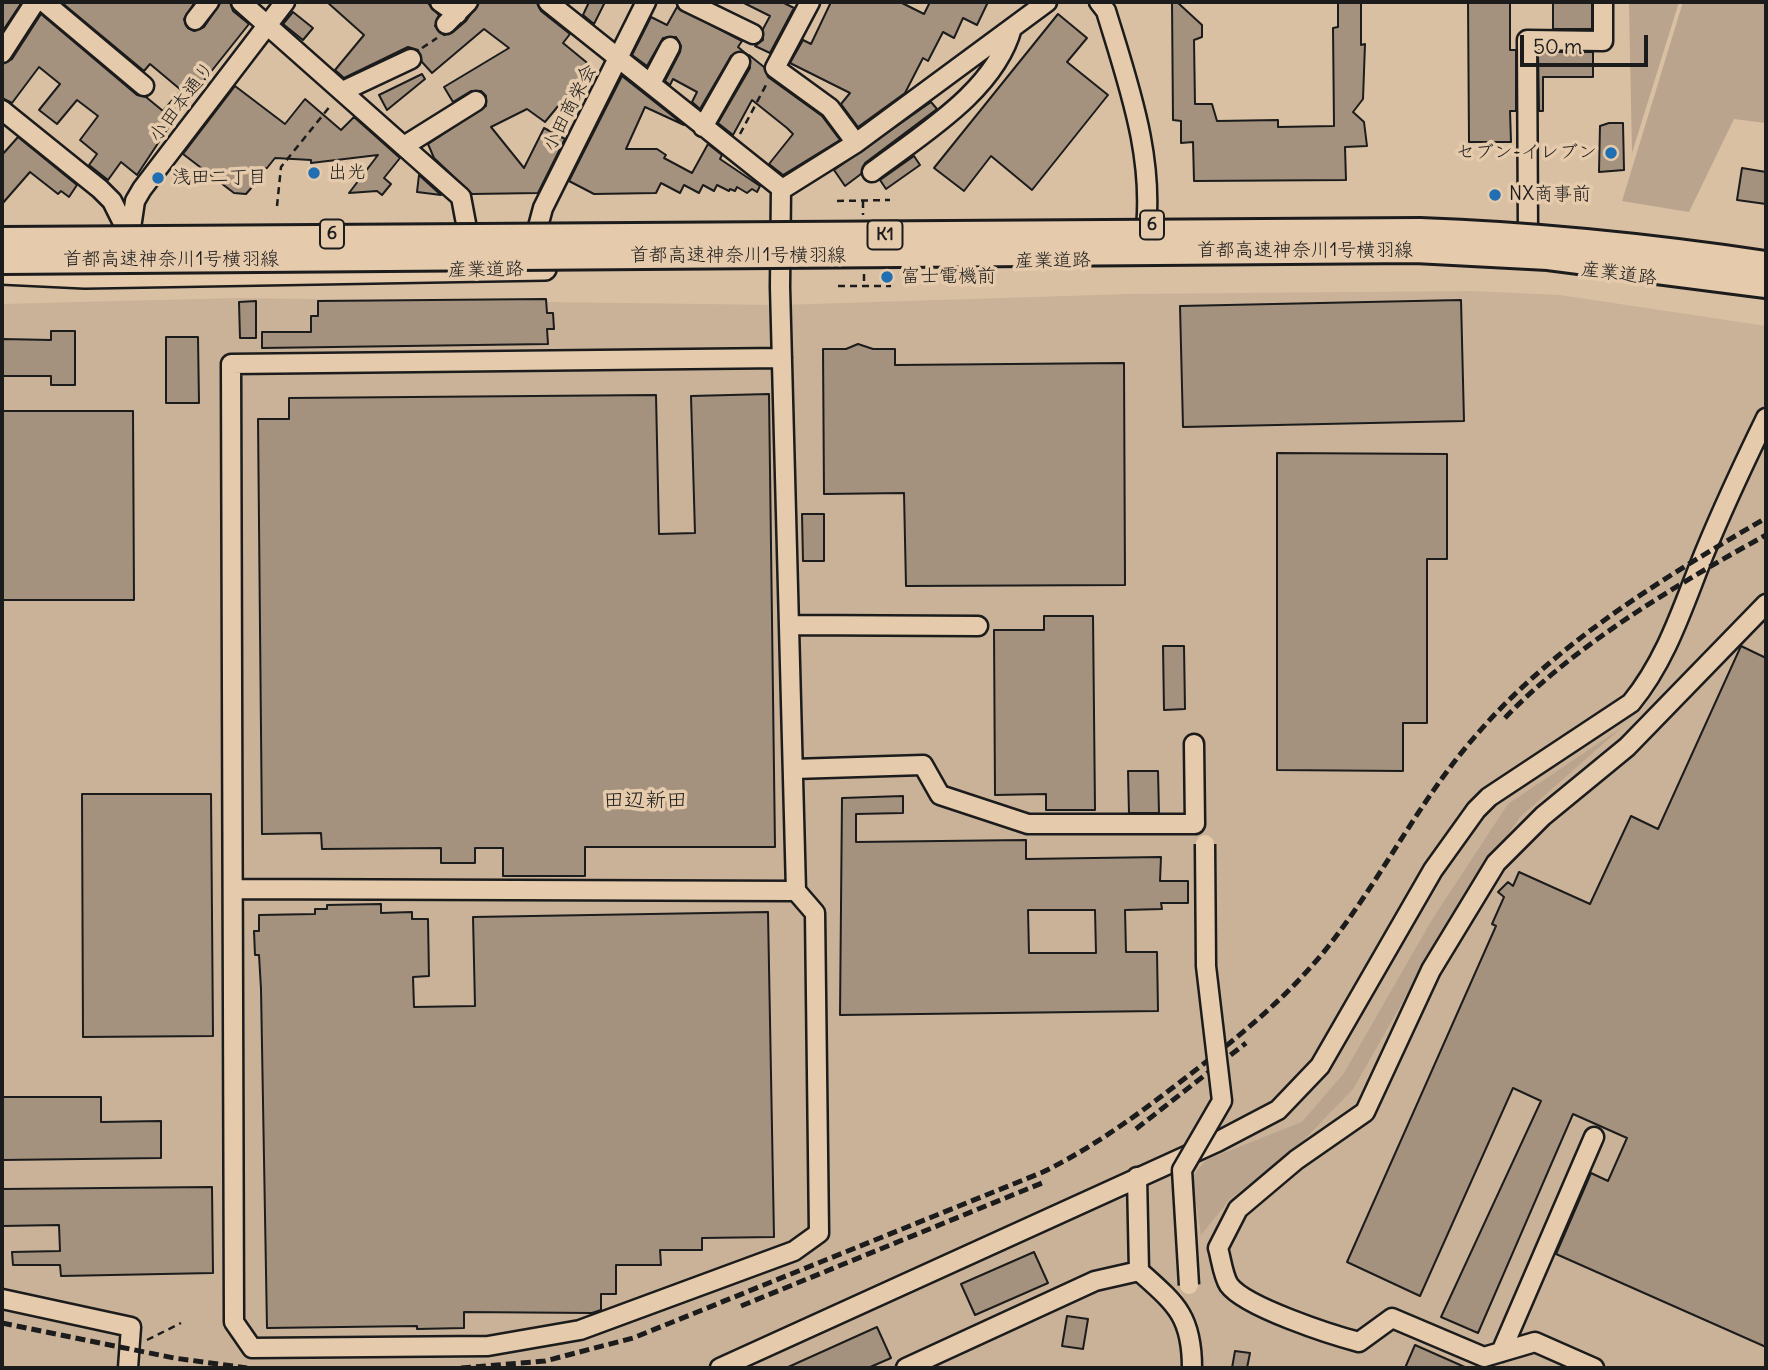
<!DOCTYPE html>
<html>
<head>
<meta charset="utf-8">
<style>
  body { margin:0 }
  #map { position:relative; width:1768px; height:1370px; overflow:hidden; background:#d9c0a3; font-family:Delius,sans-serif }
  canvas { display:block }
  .frame { position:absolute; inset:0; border:4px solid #1c1c1c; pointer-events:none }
  .scale { position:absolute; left:1520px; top:35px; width:128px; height:32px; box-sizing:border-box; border:4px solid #1c1c1c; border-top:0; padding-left:9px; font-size:21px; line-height:24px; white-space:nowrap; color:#1c1c1c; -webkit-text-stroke:5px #e5caac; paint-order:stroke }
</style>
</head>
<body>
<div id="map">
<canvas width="1768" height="1370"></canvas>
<div class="frame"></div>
<div class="scale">50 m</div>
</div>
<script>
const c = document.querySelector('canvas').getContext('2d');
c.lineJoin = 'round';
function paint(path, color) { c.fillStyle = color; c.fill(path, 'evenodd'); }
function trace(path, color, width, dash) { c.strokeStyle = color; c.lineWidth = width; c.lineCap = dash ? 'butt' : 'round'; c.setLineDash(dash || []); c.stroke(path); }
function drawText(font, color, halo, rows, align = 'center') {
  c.font = font + ' Delius,"Klee One",sans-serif'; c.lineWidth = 7; c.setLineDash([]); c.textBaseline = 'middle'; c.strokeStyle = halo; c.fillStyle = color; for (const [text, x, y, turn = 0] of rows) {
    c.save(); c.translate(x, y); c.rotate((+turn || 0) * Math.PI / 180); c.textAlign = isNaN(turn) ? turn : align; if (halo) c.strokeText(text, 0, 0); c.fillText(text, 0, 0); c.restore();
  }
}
paint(new Path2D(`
  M1471,291L1560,295L1766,326V1368H2V304L237,298L780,305L1129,294Z`), '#c9b298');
paint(new Path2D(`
  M1629,2H1679L1632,153Z
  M1683,2H1766V123L1734,119L1689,212L1622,201Z
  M1621,728L1520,817L1447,924L1353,1089L1299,1145L1230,1199L1201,1235L1192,1177L1206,1160L1302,1122L1344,1073L1433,918L1508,804Z`), '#baa48d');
const building = new Path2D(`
  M2,2H22L2,32Z
  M61,2H195L184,19L188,28L194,31L204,27L221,2H230L233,11L249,24L178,113L137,175L121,162L108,180L89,165L97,154L80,140L98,116L77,100L57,124L39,110L60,84L39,67L12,103L2,98V64L12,59L41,14L137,95L146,97L163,111L181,90L150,64L144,71Z
  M327,2H427L439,15L435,26L444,35L453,32L466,21L479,2L537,3L541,11L570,34L563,43L591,66L545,122L527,109L491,127L524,168L544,128L565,139L538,193L472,194L434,158L428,144L486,106V96L481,91H471L453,102L444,87L509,48L484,29L432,73L422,62L418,50L408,47L344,78L335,70L364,35Z
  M589,2H605L594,24L583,15Z
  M742,2H782L794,8L770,53L755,46L763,40V29L770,16Z
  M831,2H900L924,14L930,2H988L977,25L963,18L954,38L943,32L928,61L923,58L905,93L858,127L841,104L850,93L790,63L803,40L811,44Z
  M1172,2H1177L1202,25V37L1194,40L1195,104H1212L1217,121L1278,120V127L1334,126L1333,28L1338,27V2H1361V45L1365,44L1363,99L1353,112L1364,122L1367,146L1345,147L1346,180L1194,181L1193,142L1181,143V121L1173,120Z
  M1468,2H1510V50H1516V111H1510L1511,142H1469Z
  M1553,2H1592V29H1553Z
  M677,7L742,41L738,47L744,52L731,56L700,109L692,102L697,92L673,79L670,85L665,81L680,52L681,46L676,37L663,38L647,66L632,55L651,17L667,25Z
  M293,12L313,28L303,40L283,24Z
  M1058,14L1087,38L1067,62L1108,95L1032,190L991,156L964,191L934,168Z
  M1538,52H1593V77H1543V111H1539Z
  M749,55L764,67L768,77L822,116L840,140L783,175L769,164L793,134L787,128L752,100L733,135L718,123L750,68Z
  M422,74L425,79L387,110L379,95Z
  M622,76L684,125L645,107L626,149H657L666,155L664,158L692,173L708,144L722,155L720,159L760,186L757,192L752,189L747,193L737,187L735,191L730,189L729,191L717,185L714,191L703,185L699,193L684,185L680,193L661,183L656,193L594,194L569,181Z
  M235,86L285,124L305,99L341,130L354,117L400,158L384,178L391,184L382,195L377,191L349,193L378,155L311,163V160L275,158L267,168L258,169L259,179L246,194L234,193L183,154Z
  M931,102L937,109L865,163L861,174L845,186L834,170Z
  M1609,123H1623L1624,170L1599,172L1600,126Z
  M18,137L77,185L69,197L61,191L58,194L30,172L2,204V155Z
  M914,156L920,165L886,189L880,180Z
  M1742,168L1766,172V204L1737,200Z
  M419,175L441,195L417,192Z
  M546,299L547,313H553L554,329H547L548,344L262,348V332H311V316H318V301Z
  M1461,300L1464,421L1183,427L1180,306Z
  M256,301V338H240L239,302Z
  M51,331H75V385H51V376H2V339L51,340Z
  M166,337H198L199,403H166Z
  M858,344L873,349H895V365L1124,363L1125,585L906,586L904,493L824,494L823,349H846Z
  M769,394L775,847H585V876H503V848H475V863H441V848L322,849L321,833L262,834L258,419H289V398L656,395L659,534L695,533L691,396Z
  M2,411H133L134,600H2Z
  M1277,453L1447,454V559H1427V723H1403V771L1277,770Z
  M802,514H824V561H803Z
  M1044,616H1093L1095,810H1046V794L995,795L994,630H1044Z
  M1163,646H1184L1185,709L1164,710Z
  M1741,646L1766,658V1347L1556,1254L1591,1173L1608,1181L1627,1138L1573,1114L1478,1333L1441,1317L1541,1101L1513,1088L1420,1296L1347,1262L1496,926L1492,924L1504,897L1498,892L1508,882L1513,886L1519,872L1590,904L1631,816L1658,829Z
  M1128,771H1158L1159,813H1129Z
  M82,794H211L213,1036L83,1037Z
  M903,796V813L856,814V842L1026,840V859L1161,857L1160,881H1188V903H1161L1162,909L1125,910L1126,952H1157L1158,1011L840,1015L842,798ZM1028,910H1095L1096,953H1029Z
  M381,904V913L412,912V919H428L429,976L413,977L414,1007L475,1006L473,917L768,912L774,1237L702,1238V1250H660L661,1265H616V1294H601V1310L592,1313L464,1312V1328L417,1329V1326L267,1328L261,989L259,955H255L254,931H259V915L315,914V909H327V905Z
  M2,1097H101V1122L161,1121V1158L2,1160Z
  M212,1187L213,1273L61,1276L60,1265H13L12,1252L60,1251L59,1225L2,1226V1189Z
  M1034,1252L1048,1283L975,1315L961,1284Z
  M1067,1316L1088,1319L1083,1349L1062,1346Z
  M877,1327L891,1358L868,1368H786Z
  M1415,1345L1467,1368H1405Z
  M1235,1351L1250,1353L1247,1368H1232Z`);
paint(building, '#a4927e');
trace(building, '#1c1c1c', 2);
const minor = new Path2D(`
  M44,2L144,86
  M241,2L461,197L468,234
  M440,2L457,14
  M548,2L781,188L780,287L796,891L815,913L819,1233L794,1251L580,1330L488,1346L252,1348L234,1322L231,364L782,358
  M687,2L753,34
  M810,2L775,68L830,108L856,143
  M1099,2L1106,11C1129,86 1157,164 1144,243
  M195,20L209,2
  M446,24L468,2
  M2,53L35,2
  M651,83L670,47
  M343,91L411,59
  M2,110L100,189L112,201L129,235
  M703,127L740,62
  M404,146L476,101
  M872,172C922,134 995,91 1012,28
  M781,190L856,143L1047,2
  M1528,233L1527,40L1603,41V2
  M536,234L543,208L646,2
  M128,248L135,201L142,189L285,2
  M789,625L978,626
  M793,769L923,765L940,795L1028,824H1195L1194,744
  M233,889L796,891
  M1137,1177L1139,1271
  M2,1299L131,1327L128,1368
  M1501,1352L1594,1137
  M720,1368L1217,1142L1278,1110L1320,1066L1433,870L1476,810L1489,797L1631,703C1667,659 1683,606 1704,554C1723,508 1744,463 1766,418
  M906,1368L1095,1281L1139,1271C1176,1304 1192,1316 1192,1368
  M1594,1368L1535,1342L1484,1357L1392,1318L1359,1342C1332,1335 1245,1307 1229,1285C1223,1276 1221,1258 1218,1248L1238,1209L1296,1160L1365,1112L1431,970L1496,863L1543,816L1627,747L1766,604`);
const major = new Path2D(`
  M2,273L85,277L545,269`);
trace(minor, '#1c1c1c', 23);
trace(major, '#1c1c1c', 26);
trace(new Path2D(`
  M422,48L437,38
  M740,134L766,85
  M837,201L890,200
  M277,206L281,167L331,105
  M838,286H891
  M147,1340L181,1323`), '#1c1c1c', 2.5, [7, 5]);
trace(minor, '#e5caac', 18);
trace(major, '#e5caac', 21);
trace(new Path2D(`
  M1505,718C1573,646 1679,583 1766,535
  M1136,1129L1246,1043
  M741,1306L1042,1183
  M2,1323L174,1358L247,1368
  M461,1368L545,1361L633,1338L1043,1172C1096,1146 1141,1112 1188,1076C1241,1035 1293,993 1334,939C1383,875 1419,802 1472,740C1551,646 1661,579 1766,518`), '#1c1c1c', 5, [10, 5]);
const minorBridge = new Path2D(`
  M1189,1285L1182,1170L1222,1101L1206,966L1205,844`);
const highwayBridge = new Path2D(`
  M2,240L1420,231C1536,235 1651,247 1766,264
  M2,261L1415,250L1548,257L1766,285`);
trace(minorBridge, '#1c1c1c', 23, []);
trace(highwayBridge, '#1c1c1c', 30, []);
trace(new Path2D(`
  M863,201V215
  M864,274V286`), '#1c1c1c', 2.5, [7, 5]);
trace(minorBridge, '#e5caac', 18);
trace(highwayBridge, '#e5caac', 24);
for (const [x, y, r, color] of [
  [1611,153,7,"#1f6fb2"],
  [314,173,7,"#1f6fb2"],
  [158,178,7,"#1f6fb2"],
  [1495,195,7,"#1f6fb2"],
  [887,277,7,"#1f6fb2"]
]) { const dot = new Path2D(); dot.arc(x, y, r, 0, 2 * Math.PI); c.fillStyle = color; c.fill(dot); trace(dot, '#e5caac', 2.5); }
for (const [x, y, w] of [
  [1152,225,24],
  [332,234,24],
  [885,235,35]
]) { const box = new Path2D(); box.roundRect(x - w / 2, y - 14.5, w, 29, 5); c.fillStyle = '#e5caac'; c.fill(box); trace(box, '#1c1c1c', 2); }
drawText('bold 18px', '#1c1c1c', null, [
  ["6",1152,225],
  ["6",332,234],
  ["K1",885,235]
]);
drawText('19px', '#1c1c1c', '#e5caac', [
  ["小田本通り",182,102,-53],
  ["小田商栄会",570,108,-63],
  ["首都高速神奈川1号横羽線",1305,251],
  ["首都高速神奈川1号横羽線",738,256],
  ["首都高速神奈川1号横羽線",171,260],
  ["産業道路",1053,261,-1],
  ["産業道路",486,270,-1],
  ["産業道路",1619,274,7]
]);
drawText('19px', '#1c1c1c', '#e5caac', [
  ["セブン-イレブン",1597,153,"right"],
  ["出光",328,173],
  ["浅田二丁目",172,178],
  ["NX商事前",1509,195],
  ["富士電機前",901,277]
], 'left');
drawText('21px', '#1c1c1c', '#e5caac', [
  ["田辺新田",645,801]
]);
</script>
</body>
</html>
